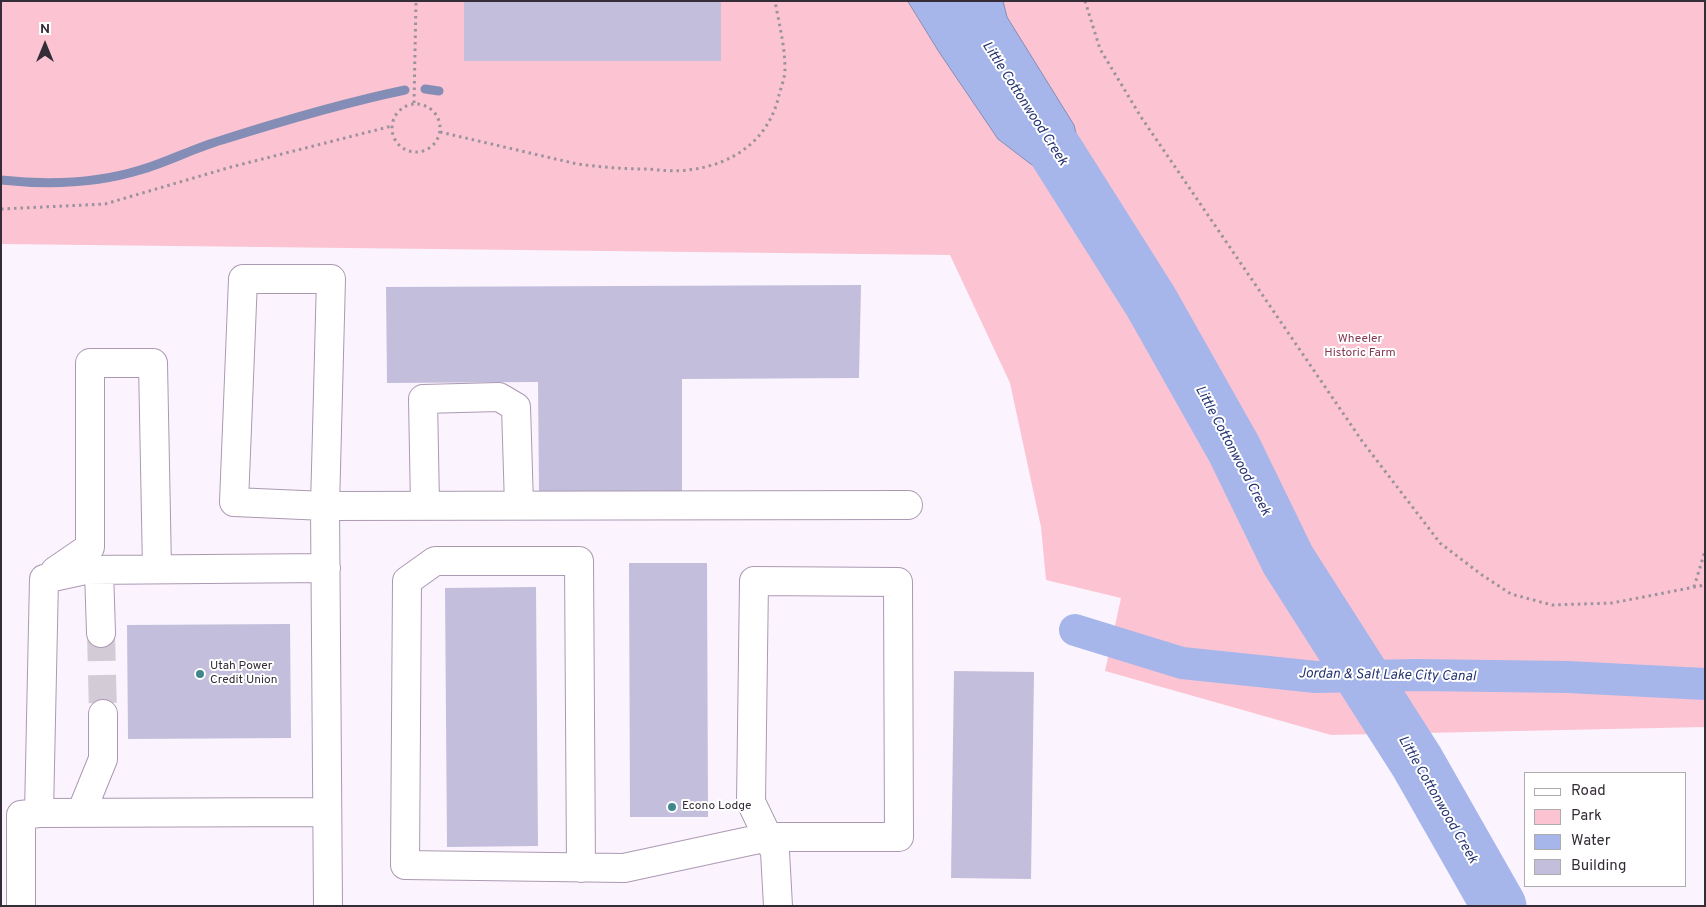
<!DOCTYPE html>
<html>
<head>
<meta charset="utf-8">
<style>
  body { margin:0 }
  #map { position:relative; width:1706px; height:907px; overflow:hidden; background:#fbf4fe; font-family:Overpass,sans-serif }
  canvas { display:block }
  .frame { position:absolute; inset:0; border:2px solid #342c36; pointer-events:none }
  .legend { position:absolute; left:1524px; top:772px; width:162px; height:115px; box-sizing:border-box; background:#fff; border:1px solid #aeabaf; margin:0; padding:6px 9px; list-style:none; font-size:15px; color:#342c36 }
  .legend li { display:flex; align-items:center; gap:10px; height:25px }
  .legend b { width:25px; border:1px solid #aeabaf }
  .north { position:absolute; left:20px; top:20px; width:50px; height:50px; -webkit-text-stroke:4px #fff; paint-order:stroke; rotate:0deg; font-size:14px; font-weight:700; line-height:20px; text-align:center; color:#342c36 }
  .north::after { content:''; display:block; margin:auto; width:18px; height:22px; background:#342c36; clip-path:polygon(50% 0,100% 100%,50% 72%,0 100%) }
</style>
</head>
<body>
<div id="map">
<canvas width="1706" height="907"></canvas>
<div class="frame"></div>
<ul class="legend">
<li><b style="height:6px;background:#fff"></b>Road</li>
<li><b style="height:14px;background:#fcc4d2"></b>Park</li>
<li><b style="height:14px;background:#a6b6eb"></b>Water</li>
<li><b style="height:14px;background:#c3bedb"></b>Building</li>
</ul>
<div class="north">N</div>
</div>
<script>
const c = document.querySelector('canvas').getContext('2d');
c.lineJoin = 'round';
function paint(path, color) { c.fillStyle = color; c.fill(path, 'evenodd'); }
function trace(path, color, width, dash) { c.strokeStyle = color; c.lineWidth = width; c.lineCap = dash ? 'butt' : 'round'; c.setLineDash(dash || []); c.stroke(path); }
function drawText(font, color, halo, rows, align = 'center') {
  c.font = font + ' Overpass,sans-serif'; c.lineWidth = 4; c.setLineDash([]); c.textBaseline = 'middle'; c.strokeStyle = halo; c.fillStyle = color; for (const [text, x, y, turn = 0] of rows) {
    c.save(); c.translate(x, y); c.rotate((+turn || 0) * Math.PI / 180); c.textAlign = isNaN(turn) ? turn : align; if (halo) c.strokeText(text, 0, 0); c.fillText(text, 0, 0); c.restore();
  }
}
paint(new Path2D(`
  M1,1H1705V727L1331,735L1105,671L1121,598L1046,580L1041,527L1010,383L950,255L1,244Z`), '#fcc4d2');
const water = new Path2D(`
  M908,1H1003L1007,17L1074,125L1096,214L998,139L939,52Z`);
paint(water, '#a6b6eb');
trace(water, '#848db5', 1);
trace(new Path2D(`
  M425,89L439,91
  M1,180C48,185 95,184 140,170C168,162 194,148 222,140C282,121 343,103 405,90`), '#848db5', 9);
trace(new Path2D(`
  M1075,630L1182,663L1316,677L1417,675L1568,677L1705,684`), '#a6b6eb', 32);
trace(new Path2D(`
  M1055,150L1151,302L1234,449L1288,560L1417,762L1499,906`), '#a6b6eb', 55);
paint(new Path2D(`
  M464,1H721V61H464Z
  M861,285L859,378L682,379V492H539L538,382L387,383L386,287Z
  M629,563H707L708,817H630Z
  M536,587L538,846L447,847L445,588Z
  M290,624L291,738L128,739L127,625Z
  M954,671L1034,672L1031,879L951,878Z`), '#c3bedb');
trace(new Path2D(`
  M101,633L103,714`), '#d3ccd6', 28, [28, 14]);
const minor = new Path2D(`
  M243,279H331L325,506L234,502Z
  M425,505L423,399L499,397L516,407L519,505
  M99,570L101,633
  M55,571L90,547V363H153L157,569
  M39,813L44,579L85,570L326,568
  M81,813L103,759V714
  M581,868L579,561H435L407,581L405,865L624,868L768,837H899L898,582L754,581L751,802L775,852L778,906
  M21,906V815L39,813L327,812
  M328,906L325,506L908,505`);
trace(minor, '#ab99b2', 30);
trace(new Path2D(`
  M1085,1L1100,49L1141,117L1362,441L1440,543L1482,575L1511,594L1552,605L1612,603L1705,585
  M414,103L416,1
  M392 128a24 24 0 1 1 48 0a24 24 0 1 1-48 0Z
  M440,132L577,164C600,167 623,169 646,169C660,170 675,172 688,170C733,165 769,140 779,95C781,87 785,78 785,69C785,46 779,24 775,1
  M1,209L105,204L231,167L392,126
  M1694,587L1705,551`), '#9a929c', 3, [2.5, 4]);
trace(minor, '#fff', 28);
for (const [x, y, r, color] of [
  [200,674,5,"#3f878d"],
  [672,807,5,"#3f878d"]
]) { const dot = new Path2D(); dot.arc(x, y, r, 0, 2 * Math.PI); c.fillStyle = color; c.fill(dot); trace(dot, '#fff', 2); }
drawText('12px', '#853952', '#fff', [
  ["Wheeler",1360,340],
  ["Historic Farm",1360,354]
]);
drawText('12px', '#342c36', '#fff', [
  ["Utah Power",210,667],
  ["Credit Union",210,681],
  ["Econo Lodge",682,807]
], 'left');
drawText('italic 14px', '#273472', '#fff', [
  ["Little Cottonwood Creek",1024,104,57],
  ["Little Cottonwood Creek",1232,451,62],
  ["Jordan & Salt Lake City Canal",1387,676,1],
  ["Little Cottonwood Creek",1437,800,60]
]);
</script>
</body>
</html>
